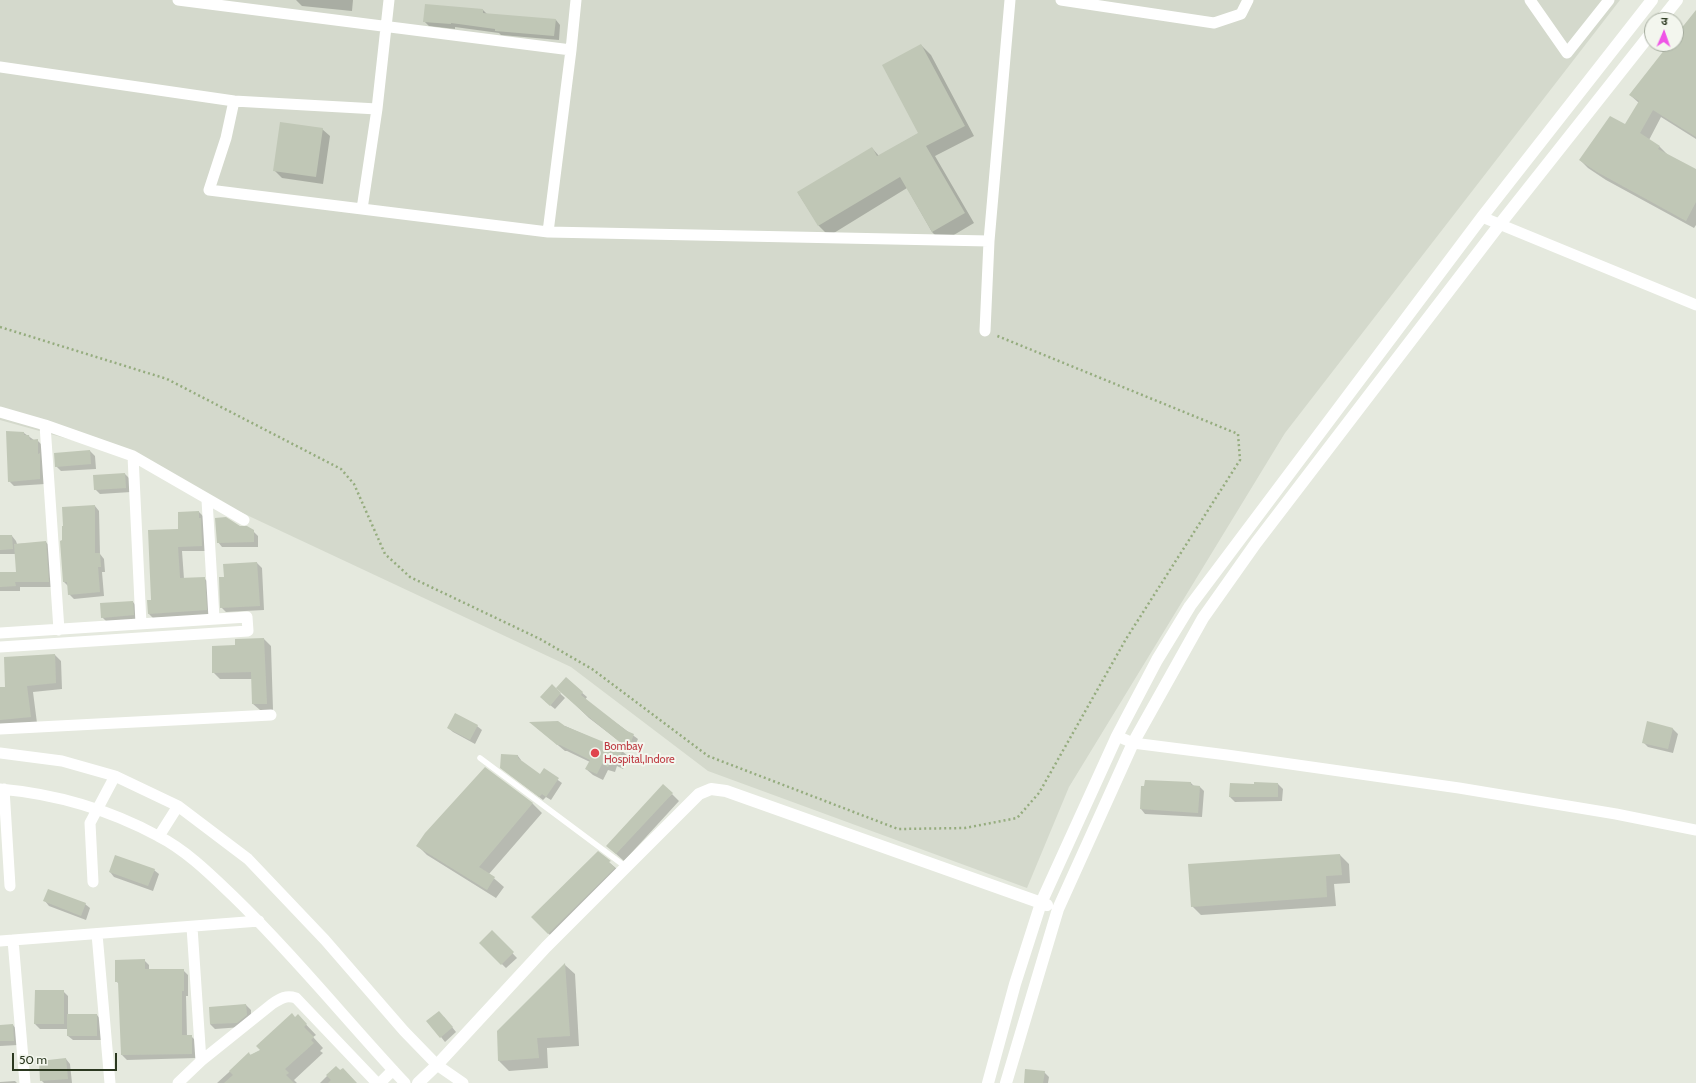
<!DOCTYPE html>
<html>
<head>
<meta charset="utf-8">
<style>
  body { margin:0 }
  #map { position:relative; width:1696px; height:1083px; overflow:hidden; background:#e5e9de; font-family:Cabin,"Noto Sans Devanagari",sans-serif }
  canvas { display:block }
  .north { position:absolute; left:1644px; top:12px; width:40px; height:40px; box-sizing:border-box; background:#f3f6ee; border:1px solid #a3aa9c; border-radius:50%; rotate:2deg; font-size:11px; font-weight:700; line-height:16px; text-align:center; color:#2b3820 }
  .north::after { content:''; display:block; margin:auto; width:14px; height:18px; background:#ef55e6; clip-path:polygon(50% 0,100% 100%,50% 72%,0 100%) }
  .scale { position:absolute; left:12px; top:1053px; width:105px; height:18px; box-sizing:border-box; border:2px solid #2b3820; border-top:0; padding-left:5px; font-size:12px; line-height:14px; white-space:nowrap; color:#2b3820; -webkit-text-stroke:3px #f3f6ee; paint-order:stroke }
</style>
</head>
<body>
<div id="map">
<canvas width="1696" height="1083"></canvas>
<div class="north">उ</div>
<div class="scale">50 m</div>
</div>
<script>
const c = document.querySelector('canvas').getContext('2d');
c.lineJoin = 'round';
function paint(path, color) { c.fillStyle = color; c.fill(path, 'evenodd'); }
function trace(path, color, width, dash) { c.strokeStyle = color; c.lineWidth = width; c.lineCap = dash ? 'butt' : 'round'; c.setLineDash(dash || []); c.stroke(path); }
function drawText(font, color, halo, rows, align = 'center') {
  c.font = font + ' Cabin,sans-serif'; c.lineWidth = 4; c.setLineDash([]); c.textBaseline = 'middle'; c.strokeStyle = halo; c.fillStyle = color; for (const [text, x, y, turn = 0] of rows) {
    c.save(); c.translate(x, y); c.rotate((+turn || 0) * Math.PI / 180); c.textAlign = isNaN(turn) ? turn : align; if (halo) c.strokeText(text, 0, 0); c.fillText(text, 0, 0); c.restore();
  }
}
paint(new Path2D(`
  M0,0H1620L1285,433L1069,787L1027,888L708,771L571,667L108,450L0,420Z`), '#d4d9cc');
paint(new Path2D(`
  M296,0H353L352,11L302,6Z
  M483,10L487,14L556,20L560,25L559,40L501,35L499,33L455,27V29L429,26L424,21Z
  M1696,11V139L1661,117L1649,140L1660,147L1668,155L1696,170V225L1694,228L1606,180L1588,168L1580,160L1625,126L1639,103L1630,95L1670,44H1676V37Z
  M921,45L931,55L974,136L935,156L974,223L942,242L932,232L907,188L829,236L819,226L798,193L872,148L879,156L919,133Z
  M322,129L330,136L323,184L282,178L274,170Z
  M24,433L34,440H37L42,445L45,484L14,486L9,481Z
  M90,451L95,456L96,469L61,471L56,466Z
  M125,474L130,479L131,492L100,494L95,489Z
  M95,506L99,511L100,554L104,559L105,572H102L104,596L74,599L69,594L68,586L64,582L63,541Z
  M199,512L204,517L206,551H182L184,579L204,578L209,583L211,615L153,618L148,613L179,530Z
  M253,531L258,536V547H222L218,542Z
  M0,536H12L16,541L17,544L46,542L50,547L53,587H20V591H0V573H17L16,554H0Z
  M257,563L262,568L264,610L226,612L221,607L225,578Z
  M133,602L137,607L138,620L107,622L102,617Z
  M264,639L271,646L273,710H260L253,704L252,679H220L213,672L236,646Z
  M55,655L61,661L62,689L33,692L37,723L0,727V688H6Z
  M566,679L587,697L585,700L638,739L633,750L628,748L589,718L558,688Z
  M552,686L565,698L555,709L545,701Z
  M1648,723L1673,729L1678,734L1673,753L1648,747L1643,742Z
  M477,726L482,730L475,744L453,732L448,728Z
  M565,726L622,751L629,757L623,769L617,766L615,772L608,770L603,780L593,775L586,769L590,762L567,751H565L537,728Z
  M518,756L521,760V762L540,776L544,770L562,783L551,800L546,797L543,800L505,771Z
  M485,768L533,804L542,813L489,874L504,887L496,898L427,855L418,846Z
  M1191,783L1194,786L1200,787L1204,791L1202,817L1145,814L1141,809Z
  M1278,784L1283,789L1282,801L1235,802L1230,797Z
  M672,794L679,801L624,861L607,846Z
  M598,853L617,869L556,941L532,917Z
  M1340,855L1349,864L1350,883L1334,884L1336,906L1201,915L1192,906Z
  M154,870L159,874L153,891L114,877L110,872Z
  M45,901L85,904L90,908L86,920L49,906Z
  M492,932L517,958L506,968L480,943Z
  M144,960L149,965V970H183L188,975V996H186L187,1036H191L196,1041V1058L127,1060L122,1055L119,984L116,981Z
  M565,965L575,974L579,1046L547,1048L548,1068L509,1071L499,1061L498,1031Z
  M63,991L68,996V1015H97L101,1020L102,1040H73L68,1036V1029H40L35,1024Z
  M246,1005L251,1010V1020L242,1027L215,1029L210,1024Z
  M298,1016L316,1035L313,1037L323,1048L320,1051L323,1053L294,1080L297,1083H217L249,1054L251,1055L261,1050Z
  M444,1017L456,1032L445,1042L441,1037Z
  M13,1025L17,1030L18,1045L0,1046V1026Z
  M66,1059L70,1064L72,1083H44L41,1080Z
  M336,1067L356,1083H320Z
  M1044,1072L1049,1077L1048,1083H1025Z
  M15,1081L17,1083H0V1082Z`), '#0003');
paint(new Path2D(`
  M425,4L483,9V13L556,19L554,36L495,31V29L451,23V24L423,22Z
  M1696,10V137L1653,110L1640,133L1660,146L1658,149L1696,169V202L1686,221L1597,172L1579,160L1610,116L1625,124L1639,101L1629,95L1669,44H1676V35Z
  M921,44L965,126L926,146L965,213L932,232L900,177L818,226L797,192L872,147L877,156L918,133L882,65Z
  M280,122L323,128L316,177L273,171Z
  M6,431L24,432V435H29L30,440L38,439V454L40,453V479L8,482Z
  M90,450L91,464L55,467L54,453Z
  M125,473L126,488L94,490L93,475Z
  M95,505V553H100L101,567H98L100,592L68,595L67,582H63L60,541L62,540V526H63L62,507Z
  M199,511V518H201L202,546L178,547L180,578L205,577L207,610L148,614L147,600H151L148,530L178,529V512Z
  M226,517L240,526H247L254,530V542L217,543L215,518Z
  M0,535H12L13,549L0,550Z
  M46,541L49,582H15L16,586L0,587V572H16L14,544Z
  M257,562L260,606L220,608L219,577H224L223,564Z
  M133,601L134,615L101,618L100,603Z
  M264,638L267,704H252L251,672L212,673V646L235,645V639Z
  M55,654L56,683L27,686L31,717L0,720V687H5L4,657Z
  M566,677L583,692L581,695L627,731L634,734L629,747L622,744L584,713L556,688Z
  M552,684L561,693L550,706L540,697Z
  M455,713L478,725L470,740L447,728Z
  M558,721L565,726L623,750L617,763L611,761L608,767L602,764L597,774L585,769L590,760L560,745H557L529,722Z
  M1647,721L1673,728L1668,749L1642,743Z
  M501,754L518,755V758L540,774L544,768L559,778L546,797L542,794L539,797L500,768Z
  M485,767L533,803L479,867L495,877L487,890L416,846L425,833Z
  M1145,780L1191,782V785L1200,786L1198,813L1140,809L1141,786H1144Z
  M1254,782L1278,783V797H1229L1230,783L1254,784Z
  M663,784L673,793L616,854L606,846Z
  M598,851L611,861L609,862L615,868L548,934L531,917Z
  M1340,854L1342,875L1326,876L1327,897L1191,907L1188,864Z
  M115,855L155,869L148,886L109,872Z
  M48,889L86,903L81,916L43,901Z
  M492,930L514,952L501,965L479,943Z
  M145,959V969H184V991H182V1035H192V1054L121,1055L118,982H115V960Z
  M565,963L570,1036L537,1038L539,1058L498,1061L497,1031Z
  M35,990H64V1024H34Z
  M246,1004L247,1015L237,1023L210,1024L209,1007Z
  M439,1011L453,1027L440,1038L426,1021Z
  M292,1013L295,1017L298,1014L307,1024L304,1027L314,1037L311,1040L314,1043L285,1069L289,1073L286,1075L294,1083H224L233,1075L229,1071L249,1052L250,1055L260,1050L256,1046Z
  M67,1014H97V1036H67Z
  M13,1024L14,1041H0V1025Z
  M66,1058L68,1079L40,1081L39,1061Z
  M336,1066L340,1070L343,1068L357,1083H328L331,1080L326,1075Z
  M1025,1069L1045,1071L1043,1083H1024Z`), '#c0c7b6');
trace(new Path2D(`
  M0,327L167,379L341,469L354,484L385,554L410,577L540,639L592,669L708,756L898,829L965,828L1017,818L1039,793L1126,639L1240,460L1238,434L995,335`), '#95ac7e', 2.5, [2, 3]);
trace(new Path2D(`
  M480,758L626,867`), '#fff', 5.5);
trace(new Path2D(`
  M178,0L571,50L576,0
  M1061,0L1214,23L1241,14L1248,0
  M1530,0L1567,53L1609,0
  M0,67L234,101
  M377,109L234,101L226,138L209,190L362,209L377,109L389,0
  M362,209L548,232L989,241
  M1482,217L1696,305
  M548,232L571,50
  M985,331L989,241L1010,0
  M0,412L45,425L133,456L244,520
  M45,425L59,630
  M133,456L141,624
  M207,500L214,618
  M0,633L247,617L248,631L0,647
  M0,729L271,715
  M1117,736L1133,743L1227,755L1459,788L1616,814L1696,830
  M0,753L62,761L115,776L178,806L248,859L325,940L404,1031L437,1065L463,1083
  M0,789C56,794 108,809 158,836C186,850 211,875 233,896C294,955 347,1021 405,1083
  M4,789L10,886
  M159,836L178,806
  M93,882L90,823L115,776
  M192,927L201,1061
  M97,934L110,1083
  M13,940L25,1083
  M0,941L259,921
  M178,1083L201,1061L272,1004C281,998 286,995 296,998L377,1083
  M380,1083L393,1070`), '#fff', 11);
trace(new Path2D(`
  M1661,20L1677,0
  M418,1083L437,1065L546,947L699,794L711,789L726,791L1047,905
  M988,1083L1015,984L1041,903L1117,736L1157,660L1190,606L1482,217L1652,0
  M1006,1083L1058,909L1133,743L1203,618L1256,543L1500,224L1652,32`), '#fff', 12);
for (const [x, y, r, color] of [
  [595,753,5,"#e0444e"]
]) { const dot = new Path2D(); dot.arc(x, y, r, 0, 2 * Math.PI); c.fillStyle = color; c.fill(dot); trace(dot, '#f3f6ee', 1.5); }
drawText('11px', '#be3a42', '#f3f6ee', [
  ["Bombay",604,747],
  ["Hospital,Indore",604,760]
], 'left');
</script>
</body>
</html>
